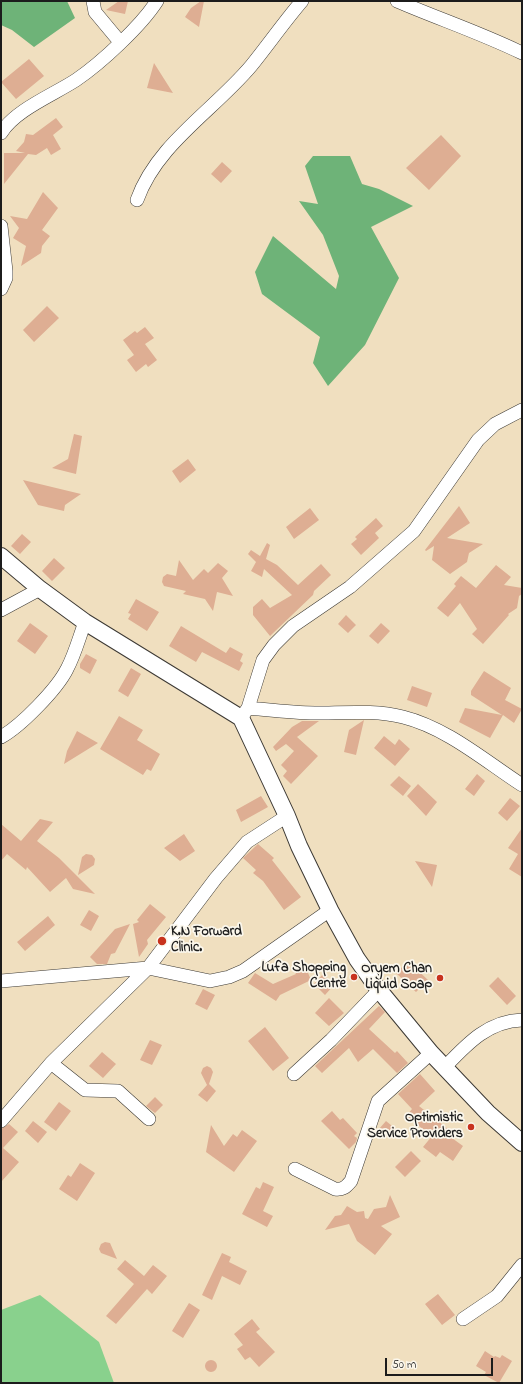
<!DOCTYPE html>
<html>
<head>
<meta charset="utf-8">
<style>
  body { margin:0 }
  #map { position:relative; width:523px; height:1384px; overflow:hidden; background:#f0dfbf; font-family:"Indie Flower",sans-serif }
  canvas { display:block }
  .frame { position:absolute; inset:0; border:2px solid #1c1c1c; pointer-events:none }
  .scale { position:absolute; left:385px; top:1358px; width:108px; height:18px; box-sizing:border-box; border:2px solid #1c1c1c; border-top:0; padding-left:5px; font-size:12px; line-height:14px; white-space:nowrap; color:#1c1c1c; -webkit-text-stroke:3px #fbf7ec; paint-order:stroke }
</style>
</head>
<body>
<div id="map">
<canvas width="523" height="1384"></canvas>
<div class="frame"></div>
<div class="scale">50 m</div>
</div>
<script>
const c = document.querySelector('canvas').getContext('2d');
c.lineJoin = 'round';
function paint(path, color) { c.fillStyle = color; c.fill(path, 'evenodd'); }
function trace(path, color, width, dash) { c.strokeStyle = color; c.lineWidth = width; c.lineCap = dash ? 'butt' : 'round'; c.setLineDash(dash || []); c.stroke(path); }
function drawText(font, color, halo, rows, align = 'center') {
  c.font = font + ' "Indie Flower",sans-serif'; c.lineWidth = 3.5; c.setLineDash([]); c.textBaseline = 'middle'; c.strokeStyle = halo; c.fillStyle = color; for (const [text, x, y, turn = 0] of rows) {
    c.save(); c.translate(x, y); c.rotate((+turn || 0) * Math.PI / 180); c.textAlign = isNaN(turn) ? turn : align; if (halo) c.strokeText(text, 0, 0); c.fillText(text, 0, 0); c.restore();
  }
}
paint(new Path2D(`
  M40,1295L99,1342L114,1383H1V1310Z`), '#89d18d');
paint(new Path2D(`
  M1,1H67L75,18L34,47L12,30L1,25Z
  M313,156H350L362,184L379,189L413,206L371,227L399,278L365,345L328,386L313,363L320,337L262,294L255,272L273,236L336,289L339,276L323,235L299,201L318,204L305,166Z`), '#6eb378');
paint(new Path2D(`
  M119,1H128L125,14L106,10Z
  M201,1H204L199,27L185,17L191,8Z
  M29,59L44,76L16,99L1,82Z
  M154,63L173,93L147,88Z
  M56,118L63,127L53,135L61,149L51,155L47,148L36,155L28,154L4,184V153H25L16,151L24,142L26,134L33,135Z
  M441,135L461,156L429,190L406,168Z
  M222,162L232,171L221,183L211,174Z
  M43,192L58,208L42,230L50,236L42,246L41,253L21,266L26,246L13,238L19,228L10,216L27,219Z
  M47,306L59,318L34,342L23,330Z
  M145,327L154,338L145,344L157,360L148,367L146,364L136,372L127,360L134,355L123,340L135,331L137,333Z
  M74,434L82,436L76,474L52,468L68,459Z
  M188,459L196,470L180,483L172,471Z
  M23,480L81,494L65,505L64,511L38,505Z
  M459,506L470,523L447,538L483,544L469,553L467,562L450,574L432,560L434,546L426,551L425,550Z
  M310,508L319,520L294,539L286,527Z
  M376,518L383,526L375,533L379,538L361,555L351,544L357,539L355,537Z
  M22,534L31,542L20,554L11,546Z
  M267,543L270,545L266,559L277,565L298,585L321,564L331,575L314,591L313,595L270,636L253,615V607L262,599L270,608L292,595L264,569L262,577L251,571L256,562L248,554L251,550L260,556Z
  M54,558L65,568L52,581L42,571Z
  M179,560L193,580L204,569L208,573L218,563L228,571L222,578L233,596L217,592L213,611L205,599L183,594L186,591L164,586L162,582L163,577L167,574L176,576Z
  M496,565L511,577L504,585L522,588V594L519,596L517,608L508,614L509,615L483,644L472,634L477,629L460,603L448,617L437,608L456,586L454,584L461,576L476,588Z
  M136,599L159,612L147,631L128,619L131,614L128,613Z
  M346,615L356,625L348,633L338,624Z
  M30,623L48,636L35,654L17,641Z
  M381,623L390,631L378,644L369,636Z
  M181,626L226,653L230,647L243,654L240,661L243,663L239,671L202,652L196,662L169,646Z
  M86,654L97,660L90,674L80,668V664Z
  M131,668L141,674L128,697L118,691Z
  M484,671L511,688L505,700L522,709L514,723L503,715L490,738L459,722L465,708L502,715L471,695V691Z
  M412,686L432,693L427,707L407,700Z
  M119,716L143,730L137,740L160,754L151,771L147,769L143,775L100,749Z
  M364,720L356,755L344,752L349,730Z
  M302,721H319L297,737L318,756L291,784L283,776L287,771L281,765L294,751L286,744L276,751L273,747L292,727Z
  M77,731L98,743L64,764L67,751Z
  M384,736L395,745L399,739L410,749L395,766L374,748Z
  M477,774L485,781L474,796L465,789Z
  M399,776L411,786L403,796L390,785Z
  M418,784L437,802L426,816L407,796Z
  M261,796L268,807L241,822L236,810Z
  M510,798L520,806L507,821L498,813Z
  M40,819L53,822L37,841L59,858L95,894L73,889L66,878L50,892L27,867L26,870L7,854L1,861V824L21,841Z
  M522,828V877L509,869L518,854L508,848Z
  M184,834L195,851L180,861L164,848Z
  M258,844L274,858L272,860L301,897L284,910L263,881L253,873L256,870L243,858Z
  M86,854L92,855L95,859L94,865L78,875L82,857Z
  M415,861L437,865L432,887Z
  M150,904L166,917L147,940L148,944L139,957L133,924L139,922L137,920Z
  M89,910L99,916L91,931L80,925Z
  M48,916L55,925L25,951L17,942Z
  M130,924L115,953L111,954L107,964H97L90,957L115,929Z
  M303,961L311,980L280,995L276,1001L248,983L255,973L273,984L296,974L292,966Z
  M408,961L428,980L416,992L396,973Z
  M323,974L334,985L325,995L314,984Z
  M498,977L516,996L507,1005L489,986Z
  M203,989L215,995L207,1010L195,1004Z
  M329,998L344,1013L329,1026L315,1013Z
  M379,1006L385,1012L369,1029L395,1053L397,1051L408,1063L397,1073L373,1049L358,1062L349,1048L322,1073L315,1066Z
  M265,1027L289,1058L273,1071L248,1041Z
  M150,1040L162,1045L152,1065L140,1060Z
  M102,1052L116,1064L103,1078L89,1066Z
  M207,1066L211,1068L213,1072L209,1084L216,1091L207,1102L198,1095L207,1085L201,1073L203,1068Z
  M420,1074L435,1091L419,1106L448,1129L445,1133L463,1146L453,1161L440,1152L436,1157L423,1147L432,1136L406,1116L412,1109L398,1094Z
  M155,1097L163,1105L155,1113L146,1106Z
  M59,1102L71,1111L56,1131L44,1122Z
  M332,1111L340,1120L343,1118L357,1133L354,1136L357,1138L356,1142L349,1149L321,1121Z
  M33,1121L47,1132L38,1143L25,1131Z
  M386,1121L397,1130L390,1139L379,1129Z
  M9,1124L18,1132L3,1148L19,1162L1,1182V1129Z
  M211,1125L224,1146L233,1134L237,1137L242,1130L257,1141L234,1172L206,1152Z
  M411,1151L421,1161L405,1177L395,1167Z
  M80,1163L95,1173L77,1201L59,1189L68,1175L71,1177Z
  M263,1182L274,1187L263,1211L273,1216L267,1227L242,1214L256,1187L260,1189Z
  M390,1195L400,1217L381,1226L392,1234L375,1255L357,1241L349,1224L325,1230L335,1216L341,1215L347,1206L357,1212L364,1211L365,1218L368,1219L374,1209L386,1207Z
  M105,1242L110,1243L117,1259L101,1253L99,1249L101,1244Z
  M222,1253L231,1257L229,1262L247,1271L240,1285L222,1276L212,1300L202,1295Z
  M125,1260L144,1276L153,1265L167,1276L152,1294L147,1289L116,1324L106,1316L134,1284L117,1269Z
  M438,1294L455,1315L442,1325L425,1304Z
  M189,1303L200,1310L183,1338L172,1331Z
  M252,1319L260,1329L256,1332L275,1352L259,1367L250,1357L245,1360L237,1349L243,1345L234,1334Z
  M485,1351L494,1357L495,1356L500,1358L502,1355L512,1361L499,1383L484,1375L486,1372L476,1366Z
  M205 1366a6 6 0 1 1 12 0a6 6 0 1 1-12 0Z`), '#deae93');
const minor = new Path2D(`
  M93,1L95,12L120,42
  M397,1C439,19 481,33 522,53
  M1,133C15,110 53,95 76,80C101,63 141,26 157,1
  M137,200C157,144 213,111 251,66C268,45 284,22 302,1
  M1,226L6,271V278L1,289
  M1,610L40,589
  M248,708C270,710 292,713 315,713C344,713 375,710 403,717C447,728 485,761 522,785
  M241,718L248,708L263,660L274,645L293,626L350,587L414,531L478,440L495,424L522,410
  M1,737C21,726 57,689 67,669C75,654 79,638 85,622
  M1,981L148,968L210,981L229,977L243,971L330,910
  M51,1063L85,1090L118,1091L149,1119
  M445,1067C467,1044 488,1021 522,1020
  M294,1074L331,1040L379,990
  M1,1121L51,1063L148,968L216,878L247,842L287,816
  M295,1169L335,1189C343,1190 346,1187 351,1181L378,1101L431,1053
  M463,1319L497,1296L522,1265`);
const tertiary = new Path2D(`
  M1,556L40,589L85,622L241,718L287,816L299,846L330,910L357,959L379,990L431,1053L488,1113L522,1143`);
trace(minor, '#3c3934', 14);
trace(tertiary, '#3c3934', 18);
trace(minor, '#fff', 13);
trace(tertiary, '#fff', 16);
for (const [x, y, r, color] of [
  [162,941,5,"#c8321e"],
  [354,977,4,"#c8321e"],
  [440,978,4,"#c8321e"],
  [471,1127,4,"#c8321e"]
]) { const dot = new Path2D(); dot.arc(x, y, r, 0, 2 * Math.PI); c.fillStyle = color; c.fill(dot); trace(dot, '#fbf7ec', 1.5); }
drawText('bold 14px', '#1c1c1c', '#fbf7ec', [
  ["K.N Forward",171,933,"left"],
  ["Clinic.",171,949,"left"],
  ["Lufa Shopping",346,969],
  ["Centre",346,985],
  ["Oryem Chan",432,970],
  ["Liquid Soap",432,986],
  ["Optimistic",463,1119],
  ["Service Providers",463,1135]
], 'right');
</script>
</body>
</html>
